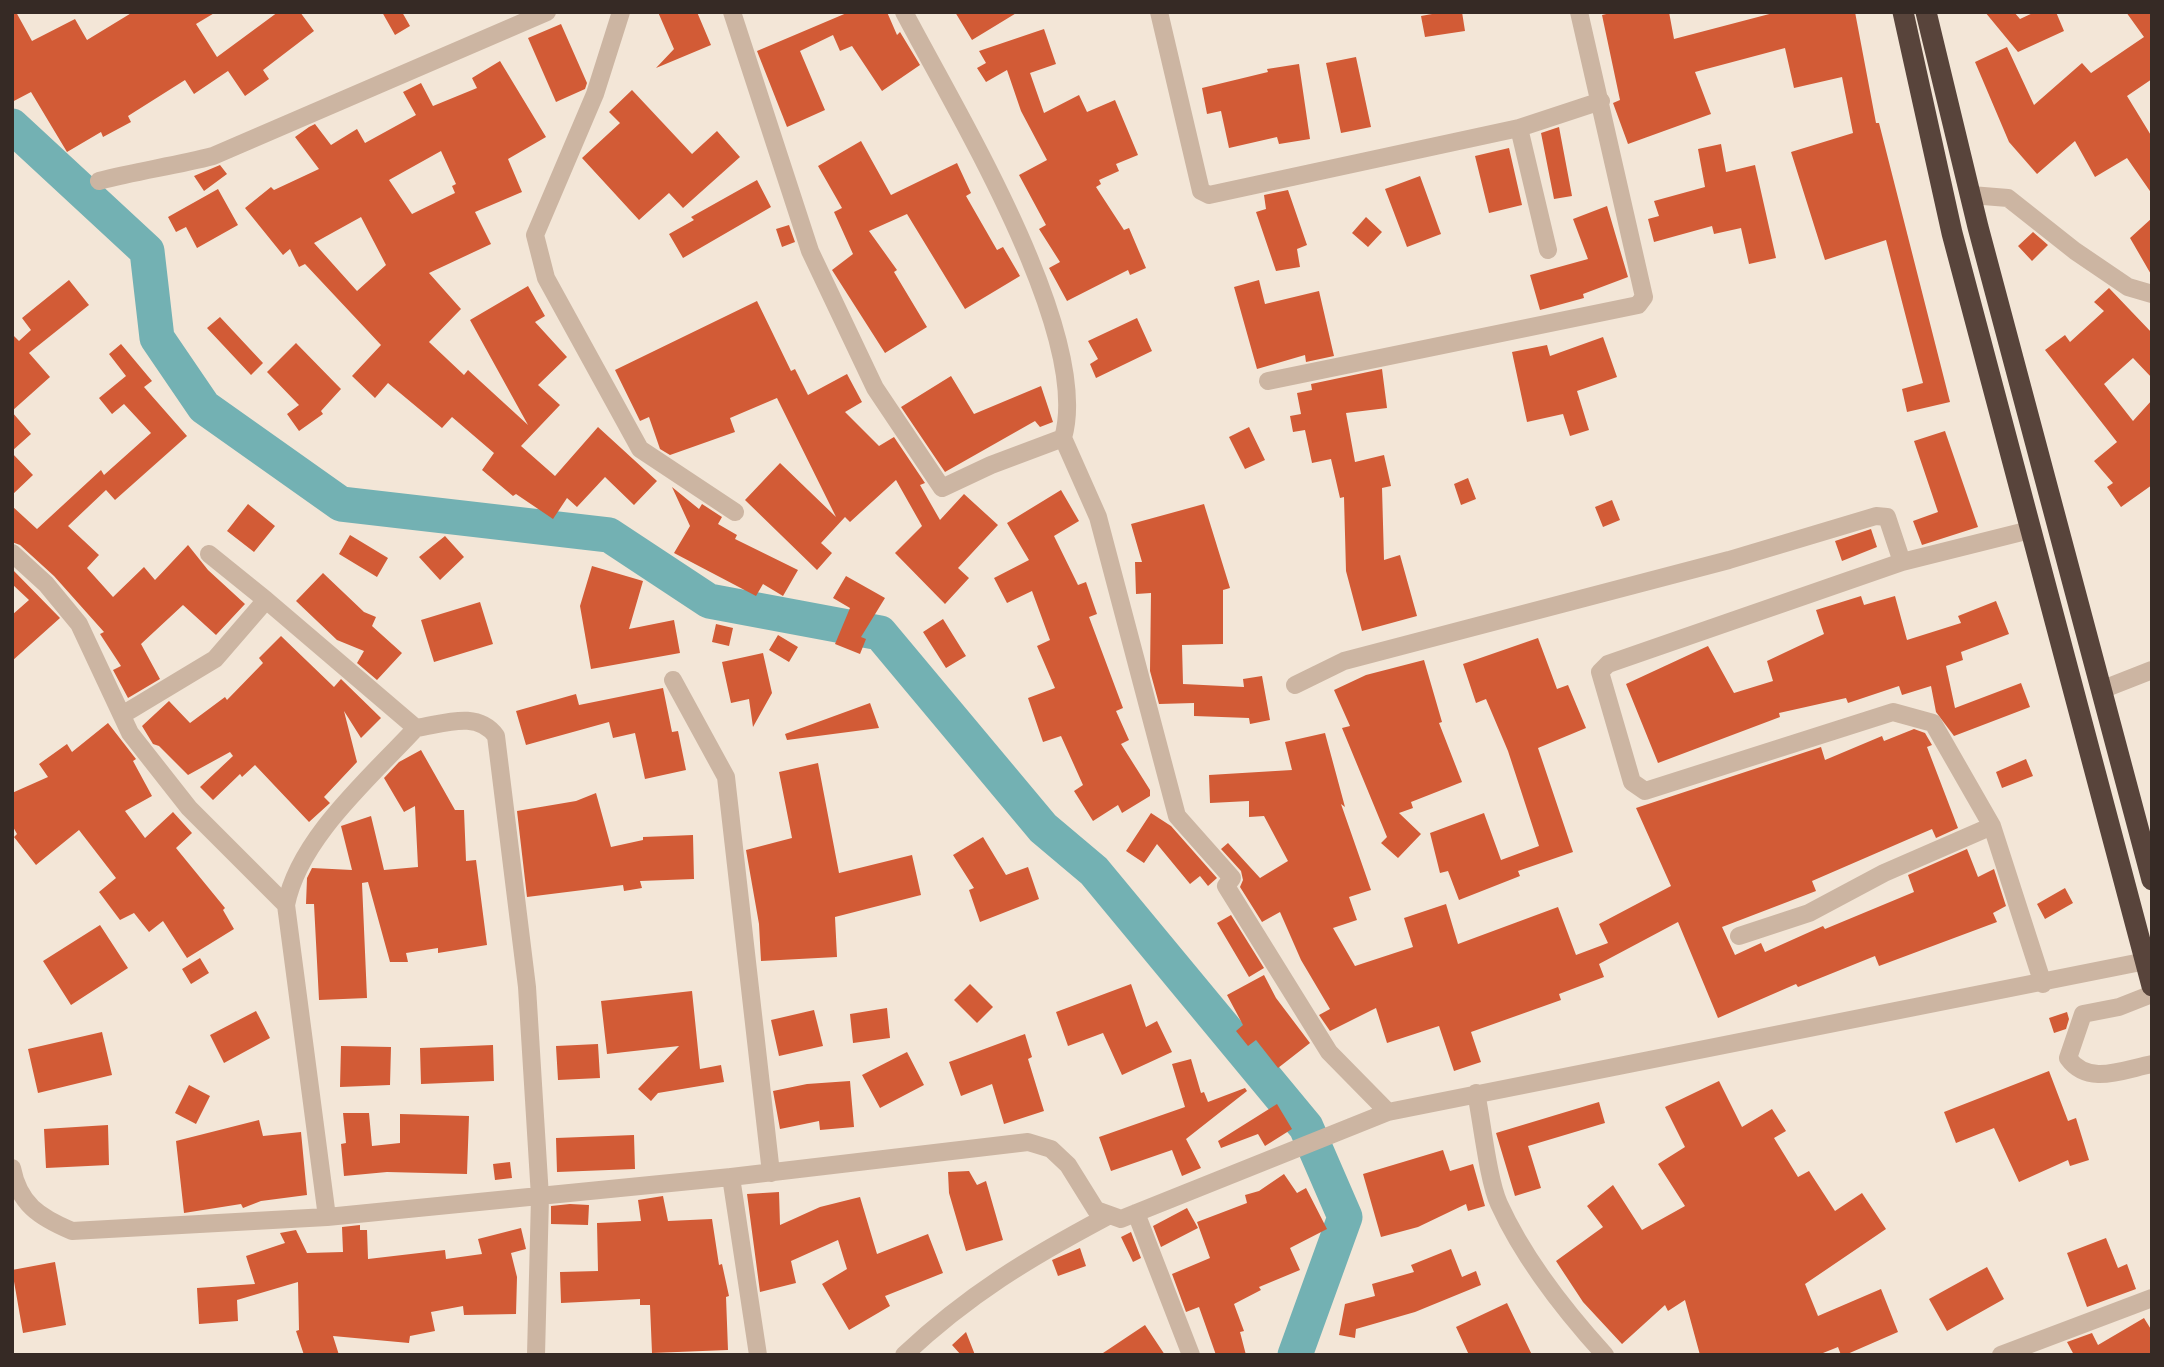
<!DOCTYPE html>
<html>
<head>
<meta charset="utf-8">
<style>
  body { margin:0 }
  #map { position:relative; width:2164px; height:1367px; overflow:hidden; background:#f3e6d7; font-family:"Public Sans",sans-serif }
  canvas { display:block }
  .frame { position:absolute; inset:0; border:14px solid #362a25; pointer-events:none }
</style>
</head>
<body>
<div id="map">
<canvas width="2164" height="1367"></canvas>
<div class="frame"></div>
</div>
<script>
const c = document.querySelector('canvas').getContext('2d');
c.lineJoin = 'round';
function trace(path, color, width, dash) { c.strokeStyle = color; c.lineWidth = width; c.lineCap = dash ? 'butt' : 'round'; c.setLineDash(dash || []); c.stroke(path); }
function paint(path, color) { c.fillStyle = color; c.fill(path, 'evenodd'); }
trace(new Path2D(`
  M12,126L147,251L157,338L204,407L341,504L609,535L709,601L880,633L1043,828L1094,871L1306,1127L1345,1217L1295,1355`), '#73b1b3', 35);
paint(new Path2D(`
  M12,12H16L32,41L75,19L87,40L133,12H216L196,24L217,57L278,12H300L314,31L263,70L269,79L245,96L228,71L194,94L185,80L128,116L131,122L103,137L101,132L67,152L31,92L12,102Z
  M382,12H402L410,26L395,35Z
  M658,12H697L711,45L656,68L674,49Z
  M849,12H887L897,35L900,32L920,65L882,91L852,46L840,51L833,35L800,51L825,110L787,127L757,51Z
  M955,12H1018L972,40Z
  M1443,12H1462L1465,31L1425,37L1421,16Z
  M1615,12H1669L1674,39L1777,12H1855L1876,123H1879L1950,402L1907,412L1902,389L1923,383L1886,240L1825,260L1791,152L1853,133L1842,77L1794,88L1785,48L1695,72L1711,114L1628,144L1613,103L1620,100L1602,15Z
  M1985,12H2014L2020,19L2035,12H2056L2064,31L2018,52Z
  M2126,12H2152V79L2127,96L2152,137V194L2127,158L2095,177L2075,141L2037,174L2009,142L1975,62L2007,47L2034,105L2082,63L2091,73L2144,37Z
  M561,24L587,83L585,89L556,102L528,38Z
  M1044,29L1056,64L1030,73L1044,113L1079,95L1087,112L1115,100L1138,155L1116,164L1119,171L1099,180L1101,184L1096,187L1124,230L1129,228L1146,268L1130,275L1128,270L1067,301L1049,268L1060,262L1039,229L1046,225L1019,175L1047,160L1021,111L1007,70L986,82L977,68L986,63L979,51Z
  M1356,57L1371,127L1341,133L1326,63Z
  M500,61L546,137L508,159L522,192L475,212L491,244L429,273L461,309L429,342L464,375L468,370L528,425L470,320L528,286L545,316L535,322L567,357L538,385L560,405L521,446L555,476L598,427L657,481L634,505L605,477L577,507L567,498L553,519L516,494L513,496L482,470L494,453L452,417L442,428L388,383L375,398L352,376L381,345L305,264L299,267L290,249L283,255L245,208L271,187L274,190L319,169L295,137L309,127L315,124L331,145L357,129L365,143L416,115L403,92L421,83L433,106L477,88L472,78ZM441,151L456,184L452,186L455,193L412,214L389,180ZM361,217L386,265L357,291L314,243Z
  M1299,64L1310,139L1279,144L1277,137L1229,148L1221,111L1207,114L1202,88L1268,72L1267,69Z
  M632,90L692,154L717,131L740,157L683,208L669,193L639,220L582,158L620,123L609,112Z
  M1559,127L1572,196L1554,199L1541,133Z
  M861,141L891,195L957,163L971,193L966,196L997,250L1003,247L1020,276L965,309L907,214L869,231L897,270L894,272L927,327L885,353L832,270L853,254L834,212L842,208L818,166Z
  M1721,144L1726,172L1755,165L1776,258L1749,264L1741,228L1714,234L1712,226L1654,242L1648,219L1659,216L1654,201L1705,187L1698,149Z
  M1509,148L1522,205L1489,213L1475,156Z
  M220,165L227,174L204,191L194,176Z
  M1420,176L1441,234L1407,247L1385,189Z
  M757,180L771,207L683,258L669,234L694,220L691,217Z
  M218,189L238,225L197,248L186,227L176,232L168,217Z
  M1288,190L1307,245L1297,249L1300,267L1276,271L1256,212L1266,209L1264,195Z
  M1607,206L1628,277L1583,294L1584,298L1540,310L1530,275L1588,259L1573,219Z
  M1366,217L1382,232L1368,247L1352,233Z
  M2152,218V276L2130,238Z
  M789,225L795,242L782,247L776,229Z
  M2033,232L2048,245L2032,261L2018,246Z
  M69,280L89,305L29,353L50,377L12,411V334L19,341L31,330L22,318Z
  M1259,280L1265,304L1319,291L1334,356L1306,362L1305,355L1257,369L1234,287Z
  M2109,288L2152,333V378L2133,358L2104,384L2133,421L2152,400V485L2121,507L2107,487L2113,483L2094,461L2117,442L2045,350L2065,335L2070,342L2104,311L2094,302Z
  M757,301L791,371L795,369L808,395L847,374L862,402L845,412L879,446L894,437L925,483L920,485L940,520L964,494L998,525L958,568L969,578L945,604L895,553L922,526L896,480L850,522L845,517L821,543L832,553L817,570L745,500L780,463L836,517L777,398L730,418L735,432L670,455L660,449L649,417L640,421L615,370Z
  M220,317L263,363L251,375L207,328Z
  M1137,318L1152,351L1096,378L1090,364L1098,359L1088,341Z
  M1603,337L1617,377L1577,391L1589,430L1570,436L1563,414L1527,422L1512,352L1547,345L1550,356Z
  M296,343L341,389L321,411L323,414L299,431L287,414L299,405L267,372Z
  M121,344L152,381L144,387L187,436L115,500L106,490L68,526L99,555L87,568L113,597L144,567L155,580L188,545L208,570L245,604L216,635L183,605L141,644L160,679L128,698L113,670L121,666L100,634L104,632L54,576L20,545L12,542V506L37,529L101,470L104,475L151,433L124,404L112,414L99,398L126,376L109,354Z
  M1382,369L1387,408L1346,413L1355,462L1384,455L1391,486L1382,488L1384,560L1400,555L1417,616L1362,631L1346,571L1344,497L1340,498L1331,459L1312,463L1305,430L1293,432L1290,416L1301,414L1297,393L1312,390L1311,384Z
  M951,376L974,414L1041,386L1053,422L1040,427L1035,421L945,472L901,407Z
  M12,412L31,434L12,451Z
  M1249,427L1265,460L1245,469L1229,437Z
  M1945,431L1978,527L1922,545L1913,521L1938,512L1914,441Z
  M12,453L33,475L12,495Z
  M1468,478L1476,499L1461,505L1454,484Z
  M672,487L699,509L702,504L722,517L718,524L737,535L735,539L798,570L783,596L763,584L756,596L674,553L690,526Z
  M1061,490L1079,521L1054,536L1078,585L1086,582L1097,614L1089,617L1123,708L1116,711L1129,740L1121,744L1150,790V796L1122,813L1118,805L1093,821L1074,791L1083,785L1061,736L1043,742L1028,698L1055,688L1037,646L1050,640L1032,591L1007,603L994,578L1029,560L1007,523Z
  M1612,500L1620,520L1603,527L1595,507Z
  M248,504L275,526L254,552L227,531Z
  M1204,504L1230,588L1223,590V644L1182,645L1183,684L1244,687L1243,679L1262,676L1270,720L1250,724L1249,718L1194,716V703L1159,704L1150,671L1151,593L1136,594L1135,562H1142L1131,524Z
  M1871,529L1877,547L1842,561L1835,541Z
  M350,535L388,558L377,577L339,554Z
  M445,536L464,557L440,580L419,557Z
  M592,566L643,581L629,629L674,620L680,653L591,669L580,606Z
  M12,569L60,618L12,661V615L29,600L12,584Z
  M323,573L364,612L376,617L372,626L402,653L377,680L357,663L364,651L337,640L296,601Z
  M846,576L885,598L861,637L866,639L860,654L835,644L850,608L833,598Z
  M1861,596L1864,605L1895,596L1907,640L1961,623L1958,616L1996,601L2009,634L1961,652L1963,660L1946,666L1955,708L2021,683L2030,707L1954,736L1936,712L1931,686L1902,695L1899,686L1848,703L1846,698L1779,713L1780,717L1658,763L1626,684L1708,646L1734,693L1773,681L1767,661L1824,634L1816,610Z
  M480,602L493,644L434,662L421,620Z
  M943,619L966,656L946,668L923,632Z
  M716,624L733,628L729,646L712,642Z
  M778,635L798,647L789,662L769,650Z
  M281,636L334,687L341,679L381,718L361,738L344,711L357,762L324,797L330,803L309,822L255,765L242,777L240,774L213,800L200,787L233,756L230,752L188,775L159,746L153,744L142,726L169,701L190,723L225,697L227,700L263,663L259,658Z
  M1538,638L1557,689L1568,685L1586,728L1538,748L1573,852L1518,871L1520,876L1459,900L1448,871L1440,873L1430,833L1484,813L1501,860L1539,846L1508,751L1486,699L1476,703L1463,664Z
  M763,653L772,693L753,727L749,699L731,703L722,662Z
  M1424,660L1442,722L1439,723L1462,782L1411,802L1413,808L1399,813L1421,834L1398,858L1381,843L1387,837L1342,728L1350,726L1334,690L1366,675Z
  M663,688L672,732L678,731L686,770L645,779L635,733L613,738L609,722L526,745L516,711L576,694L579,705Z
  M870,703L879,728L787,740L785,734Z
  M108,723L136,759L133,761L152,796L125,811L145,838L173,812L192,833L176,848L225,908L223,910L234,929L187,958L163,921L149,932L134,913L120,920L99,892L116,878L79,830L36,865L14,837L17,834L12,825V793L48,777L39,764L67,744L72,752Z
  M1914,729L1925,733L1932,745L1927,747L1958,828L1936,838L1932,829L1812,881L1816,891L1722,927L1735,955L1761,943L1765,952L1823,926L1825,929L1914,892L1908,875L1967,849L1978,877L1994,869L2006,906L1993,913L1997,922L1879,966L1875,956L1798,987L1796,984L1718,1018L1678,922L1599,964L1604,977L1559,994L1561,1000L1471,1032L1481,1062L1454,1071L1439,1026L1387,1043L1376,1008L1330,1031L1319,1015L1330,1009L1301,960L1280,912L1262,922L1240,887L1243,880L1241,871L1221,849L1228,843L1260,878L1288,861L1264,816L1249,817V801L1210,803L1209,775L1292,770L1285,742L1325,733L1345,807L1341,804L1371,890L1349,897L1357,920L1333,928L1355,966L1413,947L1404,918L1446,904L1458,944L1558,907L1576,955L1608,943L1599,924L1671,886L1636,808L1821,747L1825,760L1882,736L1884,741Z
  M421,750L455,810H464L466,861L476,860L487,945L438,953V948L406,953L408,962H390L368,882L362,883L367,998L319,1000L314,904H306L307,878L312,868L352,870L341,826L371,816L384,870L418,867L415,806L404,812L384,778L399,762Z
  M2026,759L2033,776L2002,788L1996,772Z
  M818,763L839,873L912,855L921,895L835,917L837,957L761,961L759,924L746,850L792,838L779,772Z
  M596,793L611,847L643,840V837L693,835L694,879L640,881L642,888L624,891L623,885L527,897L517,811L576,801Z
  M1151,813L1171,826L1217,878L1208,886L1200,876L1190,884L1157,844L1144,863L1126,851Z
  M983,837L1006,875L1028,867L1039,899L980,922L969,890L974,888L953,855Z
  M2065,888L2073,903L2045,919L2037,904Z
  M1231,915L1264,968L1249,977L1217,923Z
  M100,925L128,968L71,1005L43,961Z
  M200,958L209,973L191,984L182,969Z
  M1264,975L1276,998L1310,1043L1278,1068L1256,1040L1248,1046L1236,1031L1243,1025L1227,995Z
  M970,984L993,1007L977,1023L954,1000Z
  M1131,984L1146,1027L1157,1021L1172,1052L1122,1075L1103,1033L1068,1046L1056,1012Z
  M692,991L700,1069L721,1065L724,1082L658,1093L651,1101L638,1089L679,1046L607,1054L601,1001Z
  M887,1008L890,1038L853,1043L850,1014Z
  M814,1010L823,1046L779,1056L771,1020Z
  M256,1011L270,1038L224,1063L210,1035Z
  M2067,1012L2069,1019L2066,1029L2054,1033L2049,1018Z
  M102,1032L112,1075L38,1093L28,1049Z
  M1025,1034L1032,1057L1028,1059L1044,1111L1004,1124L992,1084L961,1096L949,1062Z
  M598,1044L600,1078L558,1080L556,1046Z
  M493,1045L494,1081L421,1084L420,1048Z
  M341,1046L391,1047L390,1085L340,1087Z
  M907,1052L924,1085L880,1108L862,1075Z
  M1191,1059L1201,1093L1204,1092L1208,1102L1245,1088L1247,1091L1186,1139L1201,1168L1182,1176L1172,1150L1111,1171L1099,1137L1185,1107L1172,1064Z
  M2049,1071L2068,1121L2076,1118L2089,1160L2070,1166L2068,1160L2019,1182L1994,1128L1956,1143L1944,1112Z
  M850,1081L854,1127L820,1130L819,1121L780,1129L773,1091L807,1084Z
  M1719,1081L1742,1127L1772,1109L1786,1131L1774,1138L1798,1177L1809,1171L1835,1211L1862,1193L1886,1229L1805,1284L1818,1316L1881,1289L1898,1332L1845,1355H1841L1838,1347L1818,1355H1700L1685,1300L1668,1311L1665,1305L1622,1344L1583,1302L1556,1261L1603,1227L1587,1206L1613,1185L1642,1230L1685,1206L1658,1164L1685,1147L1665,1107Z
  M189,1085L210,1096L196,1124L175,1113Z
  M1599,1102L1605,1123L1528,1146L1541,1188L1515,1196L1496,1133Z
  M1277,1104L1292,1129L1265,1146L1258,1134L1221,1148L1218,1141Z
  M343,1113H369L372,1146L400,1143V1114L469,1116L467,1174L387,1172L344,1176L341,1144L346,1143Z
  M259,1120L263,1136L301,1132L307,1195L261,1201L243,1208L241,1204L184,1213L176,1141Z
  M108,1125L109,1165L46,1168L44,1129Z
  M634,1135L635,1169L557,1172L556,1138Z
  M1443,1150L1450,1171L1473,1164L1485,1206L1468,1211L1466,1204L1418,1227L1381,1237L1363,1174Z
  M510,1162L512,1178L495,1180L493,1164Z
  M969,1171L977,1185L986,1181L1003,1240L966,1251L949,1193L948,1172Z
  M1284,1174L1297,1193L1306,1188L1327,1229L1290,1248L1300,1270L1259,1287L1261,1290L1234,1304L1244,1331L1240,1332L1246,1355H1216L1199,1307L1186,1312L1172,1274L1210,1258L1197,1222L1247,1203L1245,1195L1259,1191Z
  M779,1192L780,1225L820,1207L860,1197L877,1254L928,1234L943,1273L885,1296L890,1306L849,1330L822,1284L847,1269L838,1240L791,1261L796,1283L760,1292L747,1194Z
  M663,1196L668,1221L712,1219L719,1265L722,1264L729,1296L726,1297L728,1350L652,1353L650,1305H640V1299L561,1303L560,1272L598,1271L597,1223L641,1221L638,1200Z
  M570,1204L589,1205L588,1225L551,1224V1206Z
  M1187,1208L1198,1228L1161,1247L1153,1226Z
  M360,1225V1230H367L368,1259L445,1250L446,1259L482,1254L478,1239L521,1228L526,1249L511,1253L517,1277L516,1314L464,1315L463,1306L431,1312L435,1331L410,1336L409,1343L333,1336L339,1355H304L296,1331L299,1330L298,1282L237,1300L238,1321L199,1324L197,1288L255,1284L246,1256L285,1243L280,1233L296,1230L307,1253L343,1252L342,1227Z
  M1131,1232L1141,1258L1133,1262L1121,1237Z
  M2106,1238L2118,1268L2127,1264L2136,1289L2087,1307L2067,1253Z
  M1080,1248L1086,1266L1058,1276L1052,1260Z
  M1451,1249L1462,1277L1476,1271L1481,1285L1415,1312L1356,1329L1355,1338L1339,1335L1345,1304L1375,1296L1372,1284L1414,1272L1411,1265Z
  M55,1262L66,1325L23,1333L12,1270Z
  M1987,1267L2004,1299L1947,1331L1929,1299Z
  M1507,1303L1532,1355H1469L1456,1327Z
  M2144,1318L2152,1331V1355H2074L2067,1342L2092,1333L2098,1345Z
  M1145,1325L1165,1355H1100Z
  M966,1332L975,1355H961L952,1345Z`), '#d25b36');
trace(new Path2D(`
  M621,12L595,94L535,235L546,278L640,449L735,512
  M732,12L810,251L875,388L942,488L991,465L1063,438
  M904,12C954,108 1093,334 1063,438L1098,517L1177,816L1232,878L1226,886L1329,1052L1388,1112
  M1159,12L1201,191L1209,195L1519,128L1601,101
  M1519,128L1548,250
  M99,181C137,171 174,166 213,156L547,12
  M1971,195L2008,198L2075,251L2128,287L2152,294
  M1268,381L1638,305L1644,297L1579,12
  M2030,530L1902,562L1608,664L1600,672L1632,782L1645,791L1893,712L1933,723L1992,826L2043,984
  M12,553L46,584L79,624L130,733L189,808L286,905
  M266,600L416,728C444,724 477,710 496,736L527,987L540,1197L536,1355
  M673,680L726,777L771,1173
  M1295,685L1344,661L1729,560L1876,516L1887,517L1902,562
  M2101,690L2152,670
  M122,715L215,659L266,600L209,554
  M1739,936L1809,913L1884,873L1992,826
  M2152,994L2119,1007L2083,1014L2068,1058C2088,1086 2122,1070 2152,1064
  M1476,1093C1482,1121 1488,1180 1499,1204C1524,1259 1564,1310 1605,1355
  M12,1168C19,1204 39,1217 72,1231L327,1217L731,1177L1028,1142L1051,1149L1068,1165L1096,1210L1121,1219L1388,1112L2146,961
  M731,1177L758,1355
  M1136,1213L1191,1355
  M327,1217L286,905C299,838 371,777 416,728
  M904,1355C969,1294 1029,1258 1106,1217
  M2001,1355L2152,1298`), '#ccb5a2', 18);
trace(new Path2D(`
  M1903,12L1952,233L2152,986
  M1926,12L1978,227L2152,880`), '#58443b', 21);
</script>
</body>
</html>
